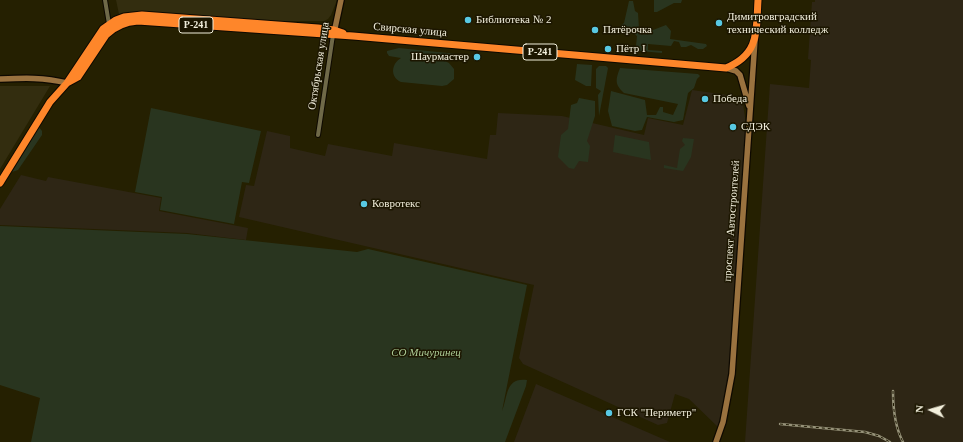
<!DOCTYPE html>
<html>
<head>
<meta charset="utf-8">
<style>
  body { margin:0 }
  #map { position:relative; width:963px; height:442px; overflow:hidden; background:#252001; font-family:"Times New Roman",serif }
  canvas { display:block }
  .north { position:absolute; left:911px; top:390px; width:40px; height:40px; -webkit-text-stroke:3px #1c1600; paint-order:stroke; rotate:275deg; font-size:11px; font-weight:700; line-height:16px; text-align:center; color:#f2efdc }
  .north::after { content:''; display:block; margin:auto; width:14px; height:18px; background:#f2efdc; clip-path:polygon(50% 0,100% 100%,50% 72%,0 100%) }
</style>
</head>
<body>
<div id="map">
<canvas width="963" height="442"></canvas>
<div class="north">N</div>
</div>
<script>
const c = document.querySelector('canvas').getContext('2d');
c.lineJoin = 'round';
function paint(path, color) { c.fillStyle = color; c.fill(path, 'evenodd'); }
function trace(path, color, width, dash) { c.strokeStyle = color; c.lineWidth = width; c.lineCap = dash ? 'butt' : 'round'; c.setLineDash(dash || []); c.stroke(path); }
function drawText(font, color, halo, rows, align = 'center') {
  c.font = font + ' "Times New Roman",serif'; c.lineWidth = 3; c.setLineDash([]); c.textBaseline = 'middle'; c.strokeStyle = halo; c.fillStyle = color; for (const [text, x, y, turn = 0] of rows) {
    c.save(); c.translate(x, y); c.rotate((+turn || 0) * Math.PI / 180); c.textAlign = isNaN(turn) ? turn : align; if (halo) c.strokeText(text, 0, 0); c.fillText(text, 0, 0); c.restore();
  }
}
paint(new Path2D(`
  M116,0H337L331,15L328,19L324,21H264L142,12L119,14Z
  M0,86H50L0,169Z`), '#332d0f');
paint(new Path2D(`
  M815,0H963V442H745L770,84L809,88L811,60L808,59L812,2H815Z
  M692,90L742,97L746,124L730,378L719,428L689,399L675,394L667,423L658,425L523,364L519,358L534,285L239,217L246,185L254,186L267,131L290,136V148L325,156L328,144L392,156L394,143L487,159L490,135H496L498,113L562,116L644,135L648,118L683,125Z
  M21,175L46,181L48,177L161,198L159,211L248,228L246,240L187,233L0,225V209Z
  M536,384L670,442H514Z`), '#2e2615');
paint(new Path2D(`
  M654,0H682L681,3H674L657,12H654Z
  M629,1H633L635,11L638,13L639,29L653,30L666,25L671,31L670,39L706,44L707,46L703,49H698L691,45L686,47H681L679,42L674,41L671,46L648,44V50L662,51V53L629,50L630,46H636L637,36L633,33L632,29L619,31L621,25L624,23Z
  M399,48L457,54L459,56V59L455,61H445L449,63L454,69V79L447,85L442,86L401,82C390,77 391,64 401,58L389,56L387,53V51Z
  M577,64L592,65L591,86H586L575,80Z
  M599,66H606L608,68L599,116L598,95L601,91L596,88V69Z
  M620,68L698,74L700,76L697,79L694,88L688,93L683,120L674,122L647,117L642,130L635,131L612,126L608,111L611,91L645,100L647,115H656L660,107H663V112L673,115L678,104L624,93C614,84 616,79 620,68Z
  M579,98L595,101V116L587,141L590,146L588,162L579,161L574,169L569,168L558,157L561,135L568,129L571,105L577,103Z
  M151,108L261,131L249,183L242,182L234,224L160,210L162,197L135,192Z
  M39,127L42,131V135L18,170L12,172Z
  M615,135L649,142L651,160L613,152Z
  M683,138L694,139L691,157L683,171L664,168V165L677,168L680,149L685,145L682,141Z
  M0,226L187,234L357,252L368,249L527,285L502,411C508,397 505,377 527,380L526,386L505,442H31L40,398L0,385Z`), '#29351f');
const street = new Path2D(`
  M105,0L109,24
  M318,135L333,35`);
const secondary = new Path2D(`
  M334,33L341,0
  M726,68L736,71L740,75L749,106
  M0,79C23,78 44,77 67,83
  M716,442L723,422L732,374L755,40`);
const highway = new Path2D(`
  M67,83L78,77L106,35C115,26 125,22 138,21L353,36L726,68C760,54 756,31 758,0
  M0,183L50,102L67,83L103,29L116,20L124,17L142,15L318,28L334,30L343,33`);
trace(street, '#0e0900', 6);
trace(secondary, '#0e0900', 8);
trace(highway, '#0e0900', 9);
trace(street, '#6f6948', 4);
trace(secondary, '#9a723f', 5.5);
trace(highway, '#fe862a', 7);
const rail = new Path2D(`
  M893,391C893,408 895,427 903,442
  M780,424L865,432L879,436L890,442`);
trace(rail, '#969279', 2.5);
trace(rail, '#1c1600', 1, [3]);
for (const [x, y, r, color] of [
  [468,20,4,"#58c9e3"],
  [719,23,4,"#58c9e3"],
  [595,30,4,"#58c9e3"],
  [608,49,4,"#58c9e3"],
  [477,57,4,"#58c9e3"],
  [705,99,4,"#58c9e3"],
  [733,127,4,"#58c9e3"],
  [364,204,4,"#58c9e3"],
  [609,413,4,"#58c9e3"]
]) { const dot = new Path2D(); dot.arc(x, y, r, 0, 2 * Math.PI); c.fillStyle = color; c.fill(dot); trace(dot, '#1c1600', 1.5); }
for (const [x, y, w] of [
  [196,25,34],
  [540,52,34]
]) { const box = new Path2D(); box.roundRect(x - w / 2, y - 8, w, 16, 3); c.fillStyle = '#1c1600'; c.fill(box); trace(box, '#f2efdc', 1); }
drawText('bold 10px', '#f2efdc', null, [
  ["Р-241",196,25],
  ["Р-241",540,52]
]);
drawText('11px', '#f2efdc', '#1c1600', [
  ["Димитровградский",727,17],
  ["технический колледж",727,30],
  ["Библиотека № 2",476,20],
  ["Пятёрочка",603,30],
  ["Пётр I",616,49],
  ["Шаурмастер",469,57,"right"],
  ["Победа",713,99],
  ["СДЭК",741,127],
  ["Ковротекс",372,204],
  ["ГСК \"Периметр\"",617,413]
], 'left');
drawText('11px', '#f2efdc', '#1c1600', [
  ["Свирская улица",410,30,5],
  ["Октябрьская улица",319,66,-81],
  ["проспект Автостроителей",732,221,-86]
]);
drawText('italic 11px', '#abcb95', '#1c1600', [
  ["СО Мичуринец",426,353]
]);
</script>
</body>
</html>
